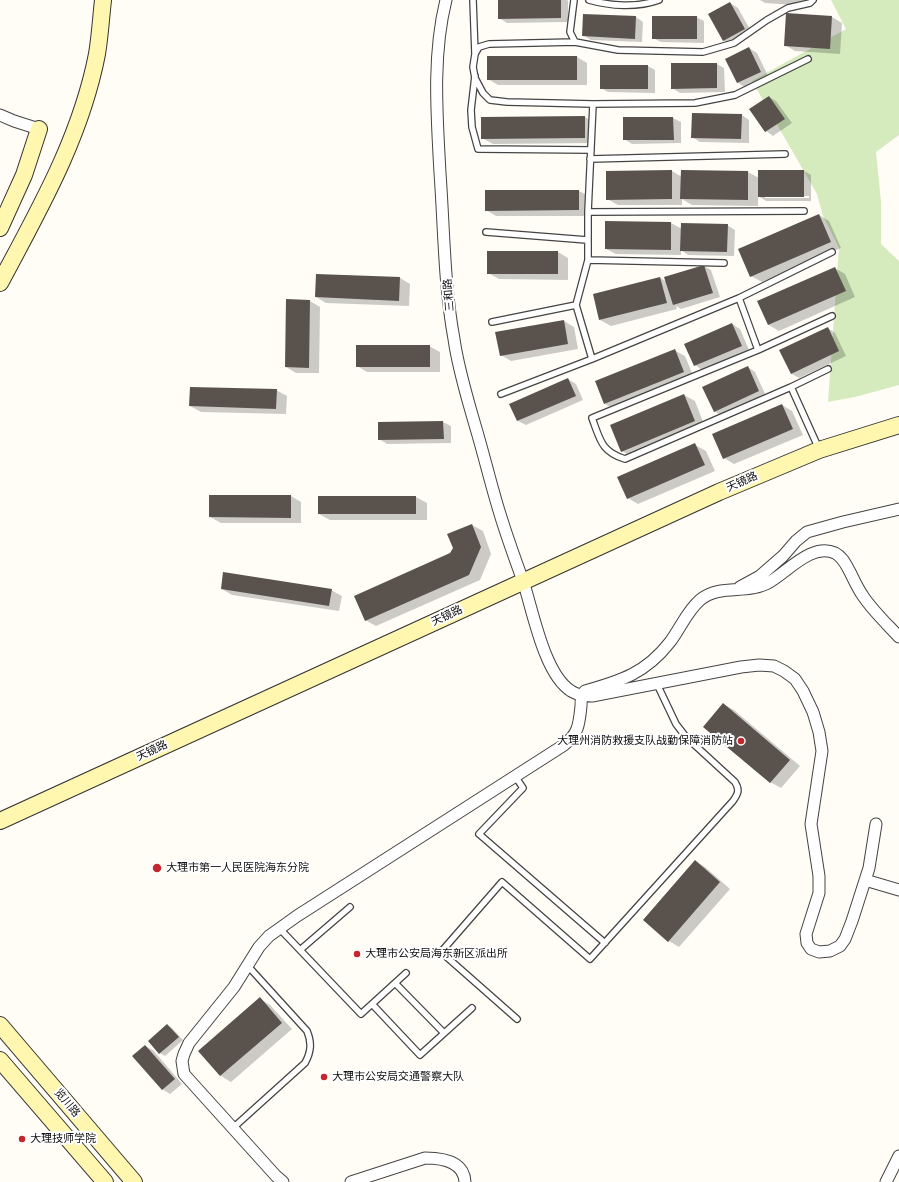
<!DOCTYPE html>
<html>
<head>
<meta charset="utf-8">
<style>
  body { margin:0 }
  canvas { display:block; background:#fffdf5 }
</style>
</head>
<body>
<canvas width="899" height="1182"></canvas>
<script>
const c = document.querySelector('canvas').getContext('2d');
c.lineJoin = 'round';
function paint(path, color) { c.fillStyle = color; c.fill(path, 'evenodd'); }
function trace(path, color, width, dash) { c.strokeStyle = color; c.lineWidth = width; c.lineCap = dash ? 'butt' : 'round'; c.setLineDash(dash || []); c.stroke(path); }
function drawText(font, color, halo, rows, align = 'center') {
  c.font = font + ' "IBM Plex Serif","Noto Sans SC",serif'; c.lineWidth = 4; c.setLineDash([]); c.textBaseline = 'middle'; c.strokeStyle = halo; c.fillStyle = color; for (const [text, x, y, turn = 0] of rows) {
    c.save(); c.translate(x, y); c.rotate((+turn || 0) * Math.PI / 180); c.textAlign = isNaN(turn) ? turn : align; if (halo) c.strokeText(text, 0, 0); c.fillText(text, 0, 0); c.restore();
  }
}
paint(new Path2D(`
  M831,0H899V135L876,152L881,202V244L899,261V385L855,397L828,402L839,248L823,216L817,194L752,81L846,29Z`), '#d5ebbd');
paint(new Path2D(`
  M499,0H567L568,1V22L507,23L499,18Z
  M760,0H809L808,6L765,3Z
  M730,3L738,8L752,33L732,45L724,41L710,15Z
  M636,17L643,22L642,42L591,40L583,35Z
  M696,17L704,21V43L661,42L653,38Z
  M832,17L842,23L840,54L795,51L785,45Z
  M749,48L757,53L768,76L745,87L738,83Z
  M577,57L587,63V85H498L488,79Z
  M717,64L724,68L725,92L680,93L672,88Z
  M648,66L655,70V93L608,92L601,88Z
  M769,97L776,101L792,123L773,136L766,131Z
  M742,115L749,120V143L700,142L692,137Z
  M585,117L595,123V143L493,144L482,138V118Z
  M624,118H673L681,122V143L632,144L624,139Z
  M672,171L682,177V171L748,172L759,178L804,171L811,175V201H766L758,196V206L692,205L682,199V205H618L607,199ZM765,196H809V198H765Z
  M579,191L589,196V216H496L486,210Z
  M819,215L829,221L841,248L762,282L751,276Z
  M671,223L682,229L727,225L735,230L734,256L688,255L681,250V255L616,254L606,249Z
  M558,252L568,258V280L499,279L488,273Z
  M704,266L711,270L720,297L681,309L676,306L677,309L611,326L600,320L660,278L667,282Z
  M835,268L845,274L855,297L779,331L769,325L759,302Z
  M316,275L400,278L410,284L409,306L326,303L316,297Z
  M310,301L320,307L319,373H296L286,367Z
  M564,321L574,327L578,349L511,361L501,355Z
  M732,324L740,329L749,350L702,370L695,365Z
  M828,328L835,333L846,356L799,378L792,374Z
  M429,346L440,352V372H367L357,366Z
  M674,350L685,356L694,378L616,410L605,404Z
  M748,367L755,372L766,396L722,416L714,411Z
  M568,379L576,384L583,400L526,425L518,421Z
  M276,390L287,396L286,414L201,412L190,406Z
  M684,395L695,401L705,427L632,457L622,451Z
  M782,405L792,411L803,435L734,464L724,458Z
  M443,422L451,426V443L387,444L379,439V423Z
  M695,445L706,451L715,471L638,504L628,498Z
  M291,496L301,502V523H221L210,517Z
  M319,497H416L427,503V520H330L319,514Z
  M472,525L483,531L491,554L480,580L376,626L365,620L451,554L454,548L448,534Z
  M222,589L331,590L342,596L339,611L232,595Z
  M723,704L734,710L800,766L781,788L770,782Z
  M695,861L705,867L730,889L679,947L669,941Z
  M260,999L270,1005L292,1029L231,1082L221,1076L199,1051Z
  M168,1026L172,1028L183,1040L165,1056L160,1053Z
  M145,1046L153,1050L182,1084L170,1094L162,1089Z`), '#0003');
paint(new Path2D(`
  M498,0H561V18L498,19Z
  M730,2L745,29L723,41L708,14Z
  M786,13L832,16L830,49L784,46Z
  M583,14L636,16L635,39L582,36Z
  M652,16H697V39H652Z
  M749,47L761,72L737,83L725,59Z
  M487,56H577V80H487Z
  M671,63H717V88L671,89Z
  M600,65H648V89H600Z
  M769,96L785,119L765,132L749,109Z
  M692,113L742,114L741,139L691,138Z
  M585,116V138L481,139V117Z
  M623,117H673L674,140H623Z
  M672,170V199L606,200V171Z
  M681,170L748,171V200L680,199Z
  M758,170H804V197H758Z
  M485,190H579V210L485,211Z
  M819,214L831,242L750,277L738,249Z
  M605,221L671,222V250L605,249Z
  M681,223L728,224L727,252L680,251Z
  M487,251H558V274H487Z
  M704,265L713,293L673,305L664,277Z
  M835,267L846,291L768,325L757,301Z
  M316,274L400,277L399,301L315,297Z
  M660,277L667,303L599,320L593,294Z
  M286,299L310,300L309,368L285,367Z
  M564,320L568,344L500,356L495,332Z
  M732,323L742,346L694,366L684,344Z
  M828,327L839,351L791,374L779,350Z
  M356,345H430V367H356Z
  M675,349L684,372L604,404L595,381Z
  M748,366L759,391L714,412L702,387Z
  M568,378L576,396L517,421L509,404Z
  M190,387L277,389L276,409L189,406Z
  M684,394L695,421L621,452L610,425Z
  M782,404L793,429L723,459L712,434Z
  M443,421L444,439L378,440V422Z
  M695,443L705,465L627,499L617,477Z
  M209,495H291V518L209,517Z
  M318,496H416V514H318Z
  M472,524L481,547L469,575L365,621L354,596L450,553L453,548L447,534Z
  M223,572L332,589L329,606L221,589Z
  M723,703L790,760L770,783L703,727Z
  M695,860L720,882L668,942L643,920Z
  M260,997L282,1023L220,1076L198,1051Z
  M167,1024L179,1037L159,1054L148,1041Z
  M145,1045L175,1079L162,1090L132,1056Z`), '#5a524d');
const lane = new Path2D(`
  M473,0L475,54
  M574,0L570,32L575,42L618,50L703,52L734,43L767,20L788,8L810,3L813,0
  M589,0C610,6 637,8 659,0
  M575,42L489,44L479,47L475,54L473,67L475,78L483,93L490,100L507,102L593,104L695,103L735,95L808,59
  M475,76L471,110L472,127L478,149L591,150
  M593,104L588,212V260L576,305L592,359L739,298L758,350L592,418C600,439 601,452 625,459L791,387L819,449
  M590,159L785,154
  M588,212L804,211
  M486,232L587,240
  M588,260L724,263
  M739,298L832,252
  M492,322L576,305
  M758,350L832,316
  M791,387L828,369
  M501,394L592,359
  M515,776L523,788L479,834L605,943
  M280,929L361,1014L406,973
  M300,950L350,907
  M395,983L444,1033
  M372,1004L420,1055L472,1008
  M517,1019L441,952L502,882L590,959L733,801C738,794 740,790 735,782L686,737L676,724L657,684
  M233,1128L305,1063C311,1052 312,1043 307,1031L247,965`);
const street = new Path2D(`
  M446,0C432,56 437,116 440,173C444,228 444,285 454,339C458,368 467,397 475,425C484,455 491,485 500,514C507,537 515,559 523,581C533,611 544,674 571,691C577,695 585,696 592,696L741,667L759,665L774,666L784,671L795,679L803,691L813,712L819,732L822,751L811,824L819,876V893L806,934L807,943L811,949L819,952L830,951L840,946L845,939L852,921L869,868L876,824
  M0,115L14,121L39,129
  M740,587L760,576L783,556L796,541L807,532L843,522L899,509
  M865,880L899,890
  M283,1182L276,1176L184,1074L182,1061L184,1054L189,1043L234,987L259,947L269,936L297,916L564,745C579,733 579,724 581,706C581,700 581,695 585,691C621,681 646,673 670,642C680,629 687,611 700,600C719,584 745,594 766,584C786,574 811,542 835,553C843,557 846,565 850,572C854,580 858,589 863,596C873,611 887,624 899,637
  M351,1182L425,1158C441,1158 464,1161 465,1182
  M886,1182L899,1156`);
const secondary = new Path2D(`
  M0,228L24,175L39,129
  M0,283C39,210 81,137 97,54C100,36 101,18 103,0
  M0,821L719,492L819,450L899,425
  M0,1025L134,1182
  M0,1060L105,1182`);
trace(lane, '#444', 8);
trace(street, '#444', 13);
trace(secondary, '#333', 18);
trace(lane, '#fff', 5.5);
trace(street, '#fff', 11);
trace(secondary, '#fff6b0', 16);
for (const [x, y, r, color] of [
  [741,741,4,"#c4262e"],
  [157,868,5,"#c4262e"],
  [357,954,4,"#c4262e"],
  [324,1077,4,"#c4262e"],
  [22,1139,4,"#c4262e"]
]) { const dot = new Path2D(); dot.arc(x, y, r, 0, 2 * Math.PI); c.fillStyle = color; c.fill(dot); trace(dot, '#fff', 1.5); }
drawText('11px', '#111', '#fff', [
  ["三和路",449,295,-95],
  ["天镜路",742,482,-24],
  ["天镜路",447,616,-25],
  ["天镜路",152,751,-25],
  ["览川路",67,1103,50]
]);
drawText('11px', '#111', '#fff', [
  ["大理州消防救援支队战勤保障消防站",733,741,"right"],
  ["大理市第一人民医院海东分院",166,868],
  ["大理市公安局海东新区派出所",365,954],
  ["大理市公安局交通警察大队",332,1077],
  ["大理技师学院",30,1139]
], 'left');
</script>
</body>
</html>
